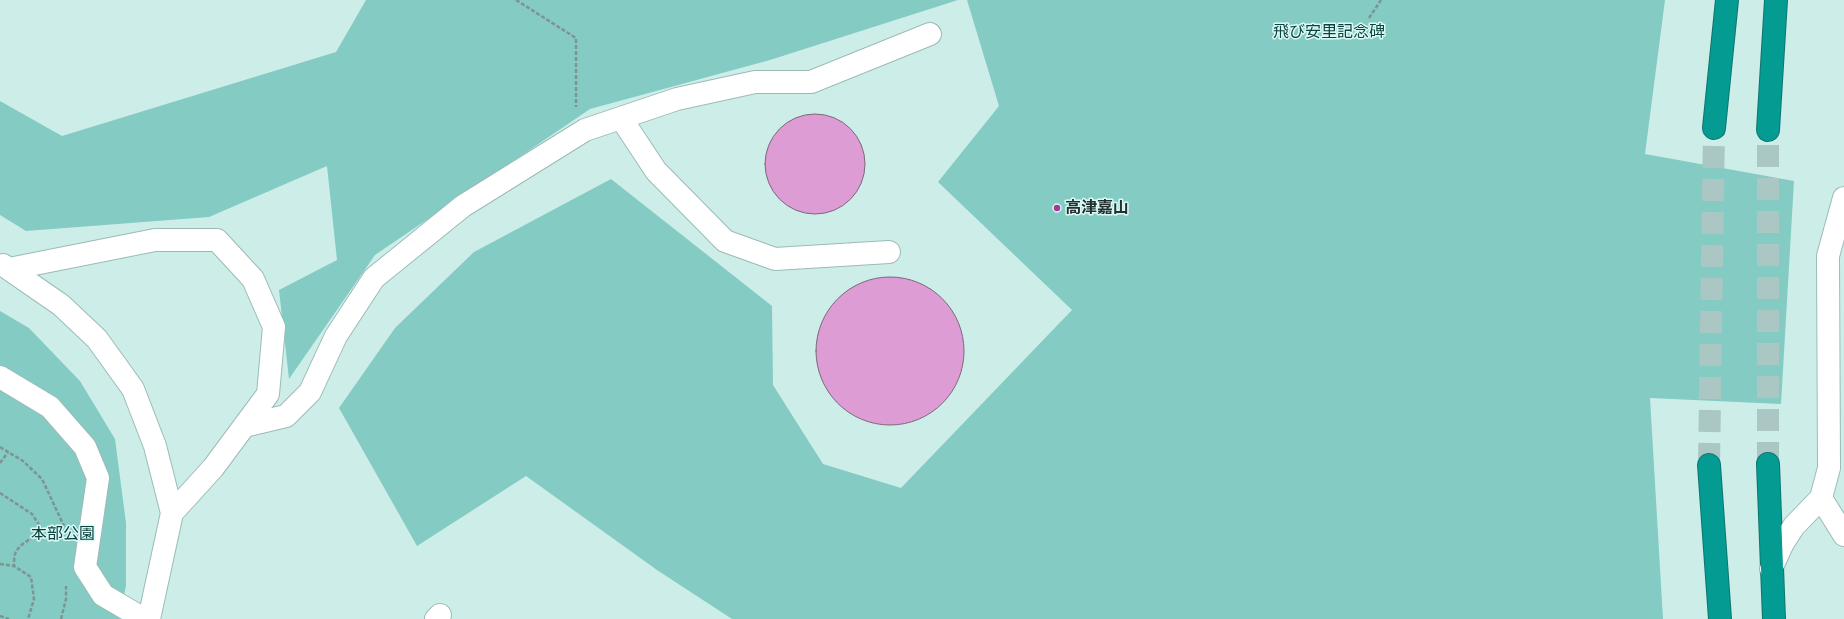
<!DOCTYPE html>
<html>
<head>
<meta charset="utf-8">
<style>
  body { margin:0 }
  canvas { display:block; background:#cdede9 }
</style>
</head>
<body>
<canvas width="1844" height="619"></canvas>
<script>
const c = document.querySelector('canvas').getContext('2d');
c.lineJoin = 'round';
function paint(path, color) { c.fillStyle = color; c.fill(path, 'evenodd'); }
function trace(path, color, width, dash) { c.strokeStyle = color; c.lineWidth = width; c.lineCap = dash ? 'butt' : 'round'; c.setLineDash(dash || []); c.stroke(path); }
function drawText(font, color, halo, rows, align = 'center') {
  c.font = font + ' "Alegreya Sans","Noto Sans JP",sans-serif'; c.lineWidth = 3; c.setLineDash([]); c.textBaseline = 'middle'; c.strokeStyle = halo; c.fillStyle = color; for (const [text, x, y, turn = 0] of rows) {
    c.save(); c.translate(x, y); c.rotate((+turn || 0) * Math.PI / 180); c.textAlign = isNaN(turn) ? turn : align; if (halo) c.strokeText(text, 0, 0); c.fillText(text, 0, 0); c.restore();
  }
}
paint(new Path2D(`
  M366,0H958L770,60L590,109L375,255L289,379L279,290L337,260L327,166L209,217L26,231L0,215V101L62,136L336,52Z
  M967,0H1665L1645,154L1794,181L1781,404L1650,398L1663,619H732L657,570L526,476L417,546L339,408L395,328L474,252L611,179L772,306L773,385L823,464L901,488L1072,310L938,182L999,106Z
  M0,311L29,328L80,381L115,439L126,523V586L119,619H0Z`), '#84cbc4');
const building = new Path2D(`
  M765 164a50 50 0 1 1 100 0a50 50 0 1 1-100 0Z
  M816 351a74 74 0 1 1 148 0a74 74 0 1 1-148 0Z`);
paint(building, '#dd9dd4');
trace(building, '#7b6878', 1);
trace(new Path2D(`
  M1768,464V130
  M1709,465L1714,128`), '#abc7c4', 22, [22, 11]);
const minor = new Path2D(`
  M621,118L656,171L725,241L775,259L889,252
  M3,265L61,305L97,339L133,389L155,446L172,513L149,619
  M9,269L155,240H217L253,279L274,327L268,394L213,468L172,513
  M0,377L50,407L85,447L98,478L85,567L103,595L144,619
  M244,426L286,416L310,392L336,336L374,278L463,206L585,130L677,99L755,82H811L930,34
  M1821,498L1844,535
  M1771,569L1783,543L1794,526L1821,498L1829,468L1828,256L1844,198
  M436,619L440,615`);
const highway = new Path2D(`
  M1714,128L1727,0
  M1768,130L1776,0
  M1768,464L1774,619
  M1709,465L1720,619`);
trace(minor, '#9cbbb7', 24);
trace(highway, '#0f766f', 24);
trace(new Path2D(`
  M516,0L576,38V107
  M1369,18L1381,0
  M0,447L23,461L42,479L64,526
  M0,463L8,452
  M0,493L32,514L41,528C34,540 24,540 17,550C14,553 14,561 14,566
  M0,564L14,566L31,577L34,599L28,619
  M0,616L9,619
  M61,619L66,599V586`), '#7d9491', 2.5, [4, 2]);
trace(minor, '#fff', 22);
trace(highway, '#049b92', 22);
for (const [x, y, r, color] of [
  [1057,208,4,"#a4399b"]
]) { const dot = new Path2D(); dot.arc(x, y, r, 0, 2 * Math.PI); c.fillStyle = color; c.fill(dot); trace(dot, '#dafaf6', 1.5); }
drawText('16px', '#0c413d', '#dafaf6', [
  ["飛び安里記念碑",1329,32],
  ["本部公園",63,534]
]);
drawText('bold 16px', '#24302f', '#dafaf6', [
  ["高津嘉山",1065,208]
], 'left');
</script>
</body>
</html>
